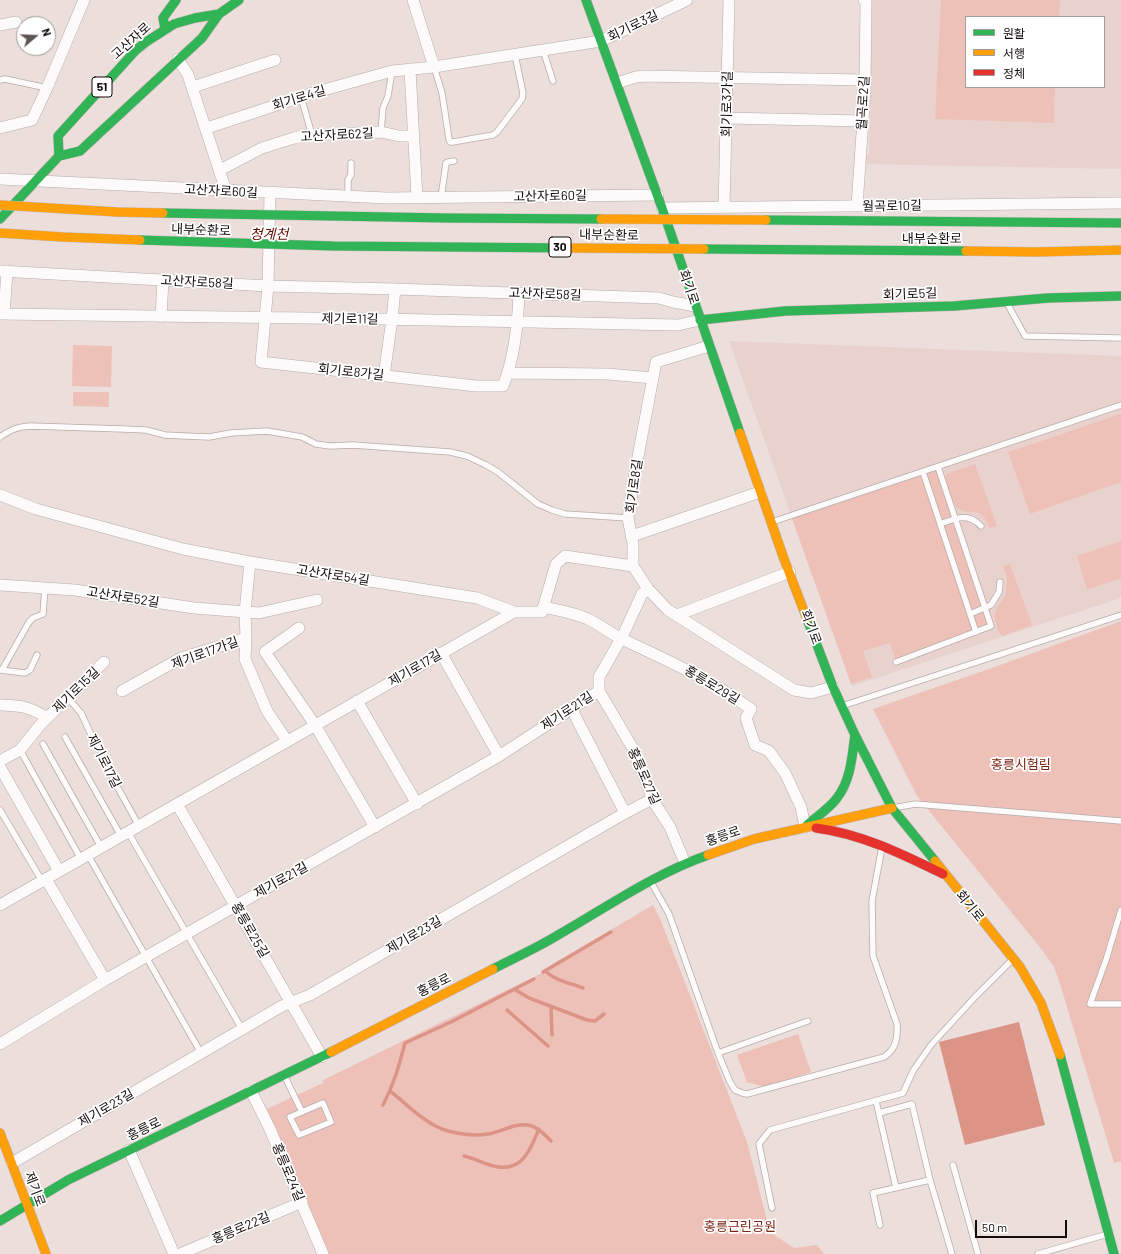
<!DOCTYPE html>
<html>
<head>
<meta charset="utf-8">
<style>
  body { margin:0 }
  #map { position:relative; width:1121px; height:1254px; overflow:hidden; background:#ebdedb; font-family:Barlow,"Noto Sans KR",sans-serif }
  canvas { display:block }
  .legend { position:absolute; left:965px; top:16px; width:140px; height:72px; box-sizing:border-box; background:#fff; border:1px solid #a09d9d; margin:0; padding:5px 7px; list-style:none; font-size:12px; color:#120b09 }
  .legend li { display:flex; align-items:center; gap:8px; height:20px }
  .legend b { width:20px; border:1px solid #a09d9d }
  .north { position:absolute; left:16px; top:16px; width:40px; height:40px; box-sizing:border-box; background:#fff; border:1px solid #a09d9d; border-radius:50%; rotate:71deg; font-size:11px; font-weight:700; line-height:16px; text-align:center; color:#120b09 }
  .north::after { content:''; display:block; margin:auto; width:14px; height:18px; background:#5e5552; clip-path:polygon(50% 0,100% 100%,50% 72%,0 100%) }
  .scale { position:absolute; left:975px; top:1220px; width:92px; height:18px; box-sizing:border-box; border:2px solid #120b09; border-top:0; padding-left:5px; font-size:12px; line-height:14px; white-space:nowrap; color:#120b09; -webkit-text-stroke:3px #fff; paint-order:stroke }
</style>
</head>
<body>
<div id="map">
<canvas width="1121" height="1254"></canvas>
<ul class="legend">
<li><b style="height:5px;background:#30b455"></b>원활</li>
<li><b style="height:5px;background:#ff9f0a"></b>서행</li>
<li><b style="height:5px;background:#e5322d"></b>정체</li>
</ul>
<div class="north">N</div>
<div class="scale">50 m</div>
</div>
<script>
const c = document.querySelector('canvas').getContext('2d');
c.lineJoin = 'round';
function paint(path, color) { c.fillStyle = color; c.fill(path, 'evenodd'); }
function trace(path, color, width, dash) { c.strokeStyle = color; c.lineWidth = width; c.lineCap = dash ? 'butt' : 'round'; c.setLineDash(dash || []); c.stroke(path); }
function drawText(font, color, halo, rows, align = 'center') {
  c.font = font + ' Barlow,"Noto Sans KR",sans-serif'; c.lineWidth = 3.5; c.setLineDash([]); c.textBaseline = 'middle'; c.strokeStyle = halo; c.fillStyle = color; for (const [text, x, y, turn = 0] of rows) {
    c.save(); c.translate(x, y); c.rotate((+turn || 0) * Math.PI / 180); c.textAlign = isNaN(turn) ? turn : align; if (halo) c.strokeText(text, 0, 0); c.fillText(text, 0, 0); c.restore();
  }
}
paint(new Path2D(`
  M872,0H1121V169L866,164L864,158L869,154ZM966,17H1104V87H966Z
  M729,341L1121,356V596L1118,599L852,686Z`), '#e9d2cd');
paint(new Path2D(`
  M941,0H1060L1059,17H966V87H1055L1054,123L935,119Z
  M73,345L112,346L111,387L72,386Z
  M73,392H109V407L73,406Z
  M1121,414V482L1030,514L1008,452Z
  M975,464L997,526L990,528C987,523 985,516 979,513C974,511 967,513 961,510C951,505 943,484 946,474Z
  M938,467L991,626L896,662L890,643L863,651L872,677L851,684L791,516Z
  M1121,541V578L1087,590L1077,556Z
  M1010,564L1032,625L1003,636L999,633L994,616L997,608L1006,594L1007,577L1003,566Z
  M1121,621V1161L1114,1163L1060,984L1054,967L1043,951L917,796L873,709L989,669Z
  M653,905L661,921L747,1142L770,1232L794,1248L817,1245L824,1254H329L267,1109L323,1083V1080L544,972L546,968Z
  M798,1034L811,1072L765,1087L747,1082L737,1055Z`), '#eec1b8');
paint(new Path2D(`
  M1019,1022L1045,1125L965,1145L939,1042Z`), '#db9486');
paint(new Path2D(`
  M0,194L126,204L644,212L649,233L886,234L1121,232V249H654L657,263L233,258L112,254L18,248L12,255L0,254Z`), '#ebdedb');
trace(new Path2D(`
  M545,971C556,981 570,983 583,988
  M543,972L611,932
  M514,989L529,998L587,1020L595,1021L604,1014
  M551,1007L552,1035
  M507,1010L548,1046
  M390,1091C408,1105 426,1125 448,1131C460,1134 476,1136 488,1134C502,1132 518,1121 532,1126C540,1129 546,1136 551,1141
  M383,1105C394,1084 399,1066 405,1043L451,1022L534,979
  M464,1156C472,1158 479,1161 487,1164C519,1176 528,1155 539,1129`), '#db9486', 3.5);
const lane = new Path2D(`
  M543,50L553,81
  M434,67L442,93L449,139L450,142H453L493,135L497,132L522,99L523,93L515,55
  M0,80L5,79L47,88
  M301,97L312,135
  M381,132L383,108L388,96L392,71
  M348,197V180L351,175V163
  M441,198L446,163L448,162L454,161
  M1007,303L1025,336L1121,338
  M0,437C10,430 17,427 30,426L123,429L146,430L165,435L185,436L209,437L231,433L267,431L302,437L316,444L330,446L353,445L450,452L467,456L486,465L498,472L538,504L552,510L565,514L628,518
  M923,472L976,632
  M772,522L1121,405
  M940,524C956,518 968,512 981,526
  M970,614L991,605L999,592L1000,582
  M896,662L991,626L938,467
  M0,670L25,673L30,670L37,655
  M2,670L29,622L33,618L43,614L45,588
  M68,698L81,713L94,741L103,754L113,779L139,826
  M842,706L1121,615
  M65,737L121,836
  M43,744L101,847
  M20,750L81,859
  M893,808L915,804L1121,821
  M0,810L42,881
  M128,832L242,1029
  M88,855L201,1053
  M651,882L669,914L718,1053L730,1082L735,1090L742,1093L747,1094L884,1057C896,1049 898,1038 897,1024L873,956L872,901L882,847
  M1121,910L1106,960L1090,1004H1121
  M718,1053L808,1021
  M285,1077L302,1112
  M876,1101L896,1188
  M323,1103L331,1122L299,1135L290,1117Z
  M879,1113L912,1104L930,1180L873,1193L880,1225
  M953,1165L978,1254
  M930,1180L952,1254
  M772,1208L759,1144L770,1130L903,1093L913,1071L931,1045L975,997L1013,959
  M1038,1254L1108,1234`);
const street = new Path2D(`
  M413,0L434,67
  M0,25L16,22
  M178,59L188,75L226,191
  M410,69L417,198
  M617,83L636,77L644,76L865,80
  M193,87L275,60
  M726,118L863,121
  M0,128L32,120L47,88L84,0
  M207,128L313,93L392,71L434,67L601,41L687,0
  M220,170L262,148L294,138L308,135L381,132L399,136H413
  M0,179L386,198L658,195
  M270,193L268,286L261,362L476,386H503C515,357 518,324 519,293
  M857,206L865,90L866,0H864
  M724,207L729,0
  M662,208L1121,203
  M0,271L268,286L395,289L659,298L673,302L695,306
  M0,314L382,319L678,325L700,320
  M4,314L7,271
  M161,317L163,280
  M709,346L656,362L636,467L628,518L633,544V566L648,589L668,610L794,690L811,693L833,687
  M508,373L607,374L653,378
  M384,376L392,319L395,289
  M0,495L36,509L183,549L250,562L477,598L514,612H542L556,564L565,556L633,566
  M632,536L760,492
  M250,562L245,612L246,638L245,659L267,711L287,741
  M0,585L75,590L194,608L259,613L317,600
  M543,607C559,610 574,613 588,619C600,625 610,633 622,639C667,660 711,680 751,709L746,718L755,745L769,751L785,773L801,807L805,827
  M677,615L790,572
  M299,628L265,652L315,725L375,827
  M441,653L499,756
  M122,691L181,658L246,638
  M599,691L632,747L649,788L652,799L670,827L685,863
  M599,691V677L623,635L642,594L648,589
  M357,701L417,804
  M0,705C21,706 29,706 47,718
  M571,708L625,813
  M0,761L20,750L41,724L104,662
  M0,767L59,871
  M177,804L322,1057
  M46,879L105,980
  M0,905L514,612
  M0,1044L105,980L499,756L599,691
  M251,1091L269,1127L323,1254
  M129,1150L174,1254
  M12,1163L282,1006L310,995L618,817L652,799
  M180,1254L302,1202`);
const fast = new Path2D(`
  M586,0L662,208L740,433
  M165,28L163,18L176,0
  M59,156L58,136L136,50L146,42L174,24L195,18L219,14
  M0,219L59,156L80,151L202,38L219,14L239,0
  M700,320L785,311L954,306L1048,298L1121,296
  M807,619L833,687L855,735L892,808L935,861
  M807,825C817,816 829,809 837,798C851,780 852,756 855,735
  M493,969C514,958 537,948 558,935C607,907 654,874 708,855
  M1060,1055L1114,1254
  M0,1221L68,1180L331,1052`);
const slow = new Path2D(`
  M740,433L784,559L807,619
  M708,855L754,839L892,808
  M935,861L1020,967L1041,1003L1060,1055
  M331,1052L493,969
  M0,1133L46,1254`);
const jam = new Path2D(`
  M816,828C862,834 902,854 943,874`);
trace(lane, '#b6acaa', 7);
trace(street, '#b6acaa', 12);
trace(fast, '#b6acaa', 10);
trace(slow, '#b6acaa', 10);
trace(jam, '#b6acaa', 10);
trace(lane, '#fcfafa', 5.5);
trace(street, '#fcfafa', 11);
trace(fast, '#30b455', 9);
trace(slow, '#ff9f0a', 9);
trace(jam, '#e5322d', 9);
const fastBridge = new Path2D(`
  M163,213L446,218L601,219
  M766,220L1121,223
  M140,240L333,246L570,248
  M704,249L966,251`);
const slowBridge = new Path2D(`
  M0,205L117,212L163,213
  M601,219L766,220
  M0,233L63,237L140,240
  M570,248L704,249
  M966,251L1036,252L1121,250`);
trace(fastBridge, '#c4bebc', 10, []);
trace(slowBridge, '#c4bebc', 10, []);
trace(fastBridge, '#30b455', 9);
trace(slowBridge, '#ff9f0a', 9);
for (const [x, y, w] of [
  [102,87,20],
  [560,247,22]
]) { const box = new Path2D(); box.roundRect(x - w / 2, y - 10, w, 20, 3); c.fillStyle = '#fff'; c.fill(box); trace(box, '#120b09', 1); }
drawText('bold 12px', '#120b09', null, [
  ["51",102,87],
  ["30",560,247]
]);
drawText('13px', '#120b09', '#fff', [
  ["회기로3길",633,26,-26],
  ["고산자로",131,41,-42],
  ["회기로4길",299,98,-17],
  ["월곡로2길",863,103,-87],
  ["회기로3가길",727,104,-89],
  ["고산자로62길",337,135,-3],
  ["고산자로60길",221,191,3],
  ["고산자로60길",550,196,-1],
  ["월곡로10길",892,206,-1],
  ["내부순환로",201,230,2],
  ["내부순환로",609,235,1],
  ["내부순환로",932,239],
  ["고산자로58길",197,282,3],
  ["회기로",689,287,71],
  ["고산자로58길",545,294,2],
  ["회기로5길",910,294,-2],
  ["제기로11길",350,319,1],
  ["회기로8가길",351,372,6],
  ["회기로8길",634,486,-82],
  ["고산자로54길",333,575,9],
  ["고산자로52길",123,597,9],
  ["회기로",811,627,70],
  ["제기로17가길",205,653,-20],
  ["제기로17길",415,668,-30],
  ["홍릉로29길",712,685,31],
  ["제기로15길",76,690,-44],
  ["제기로21길",567,711,-33],
  ["제기로17길",104,761,63],
  ["홍릉로27길",644,776,66],
  ["홍릉로",723,836,-19],
  ["제기로21길",281,880,-29],
  ["회기로",970,906,51],
  ["홍릉로25길",250,930,60],
  ["제기로23길",414,935,-30],
  ["홍릉로",434,985,-27],
  ["제기로23길",106,1108,-30],
  ["홍릉로",144,1129,-26],
  ["홍릉로24길",288,1172,67],
  ["제기로",35,1189,69],
  ["홍릉로22길",241,1228,-23]
]);
drawText('13px', '#7b2414', '#fff', [
  ["홍릉시험림",1021,765],
  ["홍릉근린공원",740,1227]
]);
drawText('italic 14px', '#660d00', '#fff', [
  ["청계천",269,234]
]);
</script>
</body>
</html>
